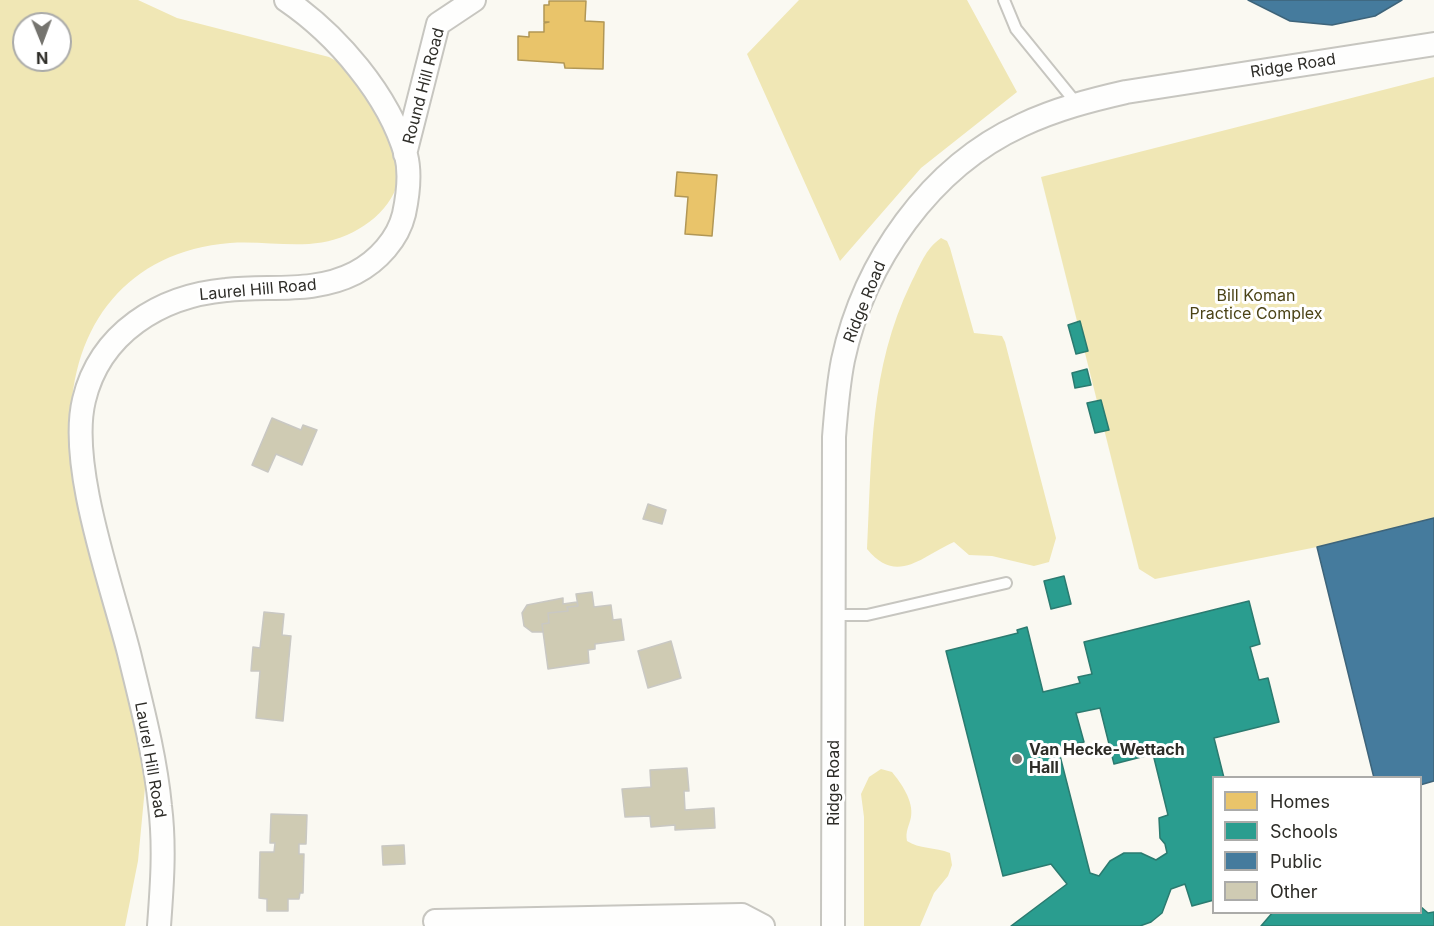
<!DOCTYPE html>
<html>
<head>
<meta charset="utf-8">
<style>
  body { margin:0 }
  #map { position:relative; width:1434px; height:926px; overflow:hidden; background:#faf9f2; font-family:Inter,sans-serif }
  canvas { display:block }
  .legend { position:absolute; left:1212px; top:776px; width:210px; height:138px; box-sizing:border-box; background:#fff; border:2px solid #ababa9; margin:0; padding:8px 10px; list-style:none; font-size:18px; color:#2e2d28 }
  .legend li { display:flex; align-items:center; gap:12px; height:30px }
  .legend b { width:30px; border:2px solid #ababa9 }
  .north { position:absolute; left:12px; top:12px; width:60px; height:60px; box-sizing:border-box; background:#fff; border:2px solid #ababa9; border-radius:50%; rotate:179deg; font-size:16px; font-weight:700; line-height:24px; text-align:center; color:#2e2d28 }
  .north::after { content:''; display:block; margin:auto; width:21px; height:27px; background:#75746f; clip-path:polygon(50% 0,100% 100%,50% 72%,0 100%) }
</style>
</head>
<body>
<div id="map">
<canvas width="1434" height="926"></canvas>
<ul class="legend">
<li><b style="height:16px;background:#e9c46a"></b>Homes</li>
<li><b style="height:16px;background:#2a9d8f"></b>Schools</li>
<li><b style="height:16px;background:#457b9d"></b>Public</li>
<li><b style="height:16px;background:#cfcbb3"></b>Other</li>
</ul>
<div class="north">N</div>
</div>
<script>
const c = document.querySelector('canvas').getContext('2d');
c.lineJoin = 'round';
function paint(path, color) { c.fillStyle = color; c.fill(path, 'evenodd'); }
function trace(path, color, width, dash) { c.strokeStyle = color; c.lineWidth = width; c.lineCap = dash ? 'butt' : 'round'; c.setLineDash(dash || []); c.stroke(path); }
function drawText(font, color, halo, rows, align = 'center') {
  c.font = font + ' Inter,sans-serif'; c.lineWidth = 6; c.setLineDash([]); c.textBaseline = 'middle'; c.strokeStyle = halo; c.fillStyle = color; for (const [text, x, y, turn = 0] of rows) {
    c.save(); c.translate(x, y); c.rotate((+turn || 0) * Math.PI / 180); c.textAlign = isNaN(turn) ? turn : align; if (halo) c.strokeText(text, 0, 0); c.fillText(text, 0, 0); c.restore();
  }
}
paint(new Path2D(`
  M0,0H138L177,18L329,57C358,72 364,85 378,113C384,125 396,140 399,154C406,192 379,221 347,235C309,252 270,240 230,243C128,251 71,325 71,424L148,756L138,861L125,926H0ZM24,24H60V60H24Z
  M799,0H967L1017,92L921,168L840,261L747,54Z
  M1434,77V518L1317,547L1155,579L1139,569L1041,177Z
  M941,238L947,241L950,248L974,333L1002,336L1005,342L1056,538L1049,562L1034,566L992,556L969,555L954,542C922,556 897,586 867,549C872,455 869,370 911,283C920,266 925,249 941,238Z
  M881,769L892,772C901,783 914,801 911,817C909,827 905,831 907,841C919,849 935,847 950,853L952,865L948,876L934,893L920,926H864V817L861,794L869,777Z`), '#f0e7b5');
const homes = new Path2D(`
  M549,1H586L585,21L604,22L603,69L565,68L564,63L518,60V36L529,37V32H544V23L549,22H544V5H549Z
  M677,172L717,175L712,236L685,234L688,197L675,196Z`);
paint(homes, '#e9c46a');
trace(homes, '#b19756', 1.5);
const schools = new Path2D(`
  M1080,321L1088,351L1076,354L1068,325Z
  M1087,369L1091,385L1075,388L1072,373Z
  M1101,400L1109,430L1095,433L1087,403Z
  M1064,576L1071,604L1051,609L1044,581Z
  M1249,601L1260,644L1250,647L1259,680L1268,678L1279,722L1214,738L1224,778H1214V900L1192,906L1185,884L1171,889L1162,913L1151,922L1140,926H1011L1067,884L1051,864L1003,876L946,651L1018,633L1017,630L1027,627L1043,692L1080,683L1078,677L1092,674L1084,642ZM1100,708L1114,764L1153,754L1168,815L1159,818L1160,838L1165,844L1167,853L1156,860L1141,853H1124L1110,861L1099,876L1090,873L1058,748L1084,742L1076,713Z
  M1420,906L1428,913L1434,912V926H1261L1273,912H1420Z`);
paint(schools, '#2a9d8f');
trace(schools, '#2b7b70', 1.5);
const public = new Path2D(`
  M1248,0H1402L1375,16L1332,25L1290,21Z
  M1434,518V781L1420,785V778H1374L1317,547Z`);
paint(public, '#457b9d');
trace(public, '#3e647a', 1.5);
const building = new Path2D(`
  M272,418L301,430L303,425L317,430L302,465L276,454L268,472L252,465Z
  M648,504L666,510L662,524L643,519Z
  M592,592L594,607L611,605L613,620L621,619L624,640L595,644V649L588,650L589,663L548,669L542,624L549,623L548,613L568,611L567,607L578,606L576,594Z
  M563,598V604L577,602L578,606L567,607L568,611L548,613L549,623L542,624L543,632H532L524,626L522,613L527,605Z
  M264,612L284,614L282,635L291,636L283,721L256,718L260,671H251L253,647L260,648Z
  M671,641L681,678L648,688L638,651Z
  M687,768L689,791H684L685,810L714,808L715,828L675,830V825L651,827L650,816L625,817L622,789L651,787L650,770Z
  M271,814L307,815L306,844H299V854H304L303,893H300L299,899H288V911H267V899L259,898L260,852H274L275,843H270Z
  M404,845L405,864L383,865L382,846Z`);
paint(building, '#cfcbb3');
trace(building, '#c9c8c3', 1.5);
const service = new Path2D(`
  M1004,0L1016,29L1077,104
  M833,615H867L1006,583`);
const minor = new Path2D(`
  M405,154L438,24L474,0
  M435,921L742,915L763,926
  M159,926C162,886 165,846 160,806C155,754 141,703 129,653C112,586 68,465 84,400C100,333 160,296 226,290C270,285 314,294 355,273C378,261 398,239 404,214C408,195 411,174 406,155C389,95 336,34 286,0
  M833,926L834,437C836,411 838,385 843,360C864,262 930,167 1022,125C1056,109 1091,100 1126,92L1434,44`);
trace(service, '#c7c6c0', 14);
trace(minor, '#c7c6c0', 26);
trace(service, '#fefefd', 10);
trace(minor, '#fefefd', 22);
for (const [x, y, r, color] of [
  [1017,759,6,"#75746f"]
]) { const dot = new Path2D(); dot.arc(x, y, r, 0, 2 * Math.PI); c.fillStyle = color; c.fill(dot); trace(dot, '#fff', 2); }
drawText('16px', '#2e2d28', '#fff', [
  ["Ridge Road",1293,66,-9],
  ["Round Hill Road",424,86,-75],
  ["Laurel Hill Road",258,290,-5],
  ["Ridge Road",865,302,-68],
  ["Laurel Hill Road",150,760,80],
  ["Ridge Road",834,783,-90]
]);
drawText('16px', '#4b4316', '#fff', [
  ["Bill Koman",1256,296],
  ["Practice Complex",1256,314]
]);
drawText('bold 16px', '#2e2d28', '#fff', [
  ["Van Hecke-Wettach",1029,750],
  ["Hall",1029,768]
], 'left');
</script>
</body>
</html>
